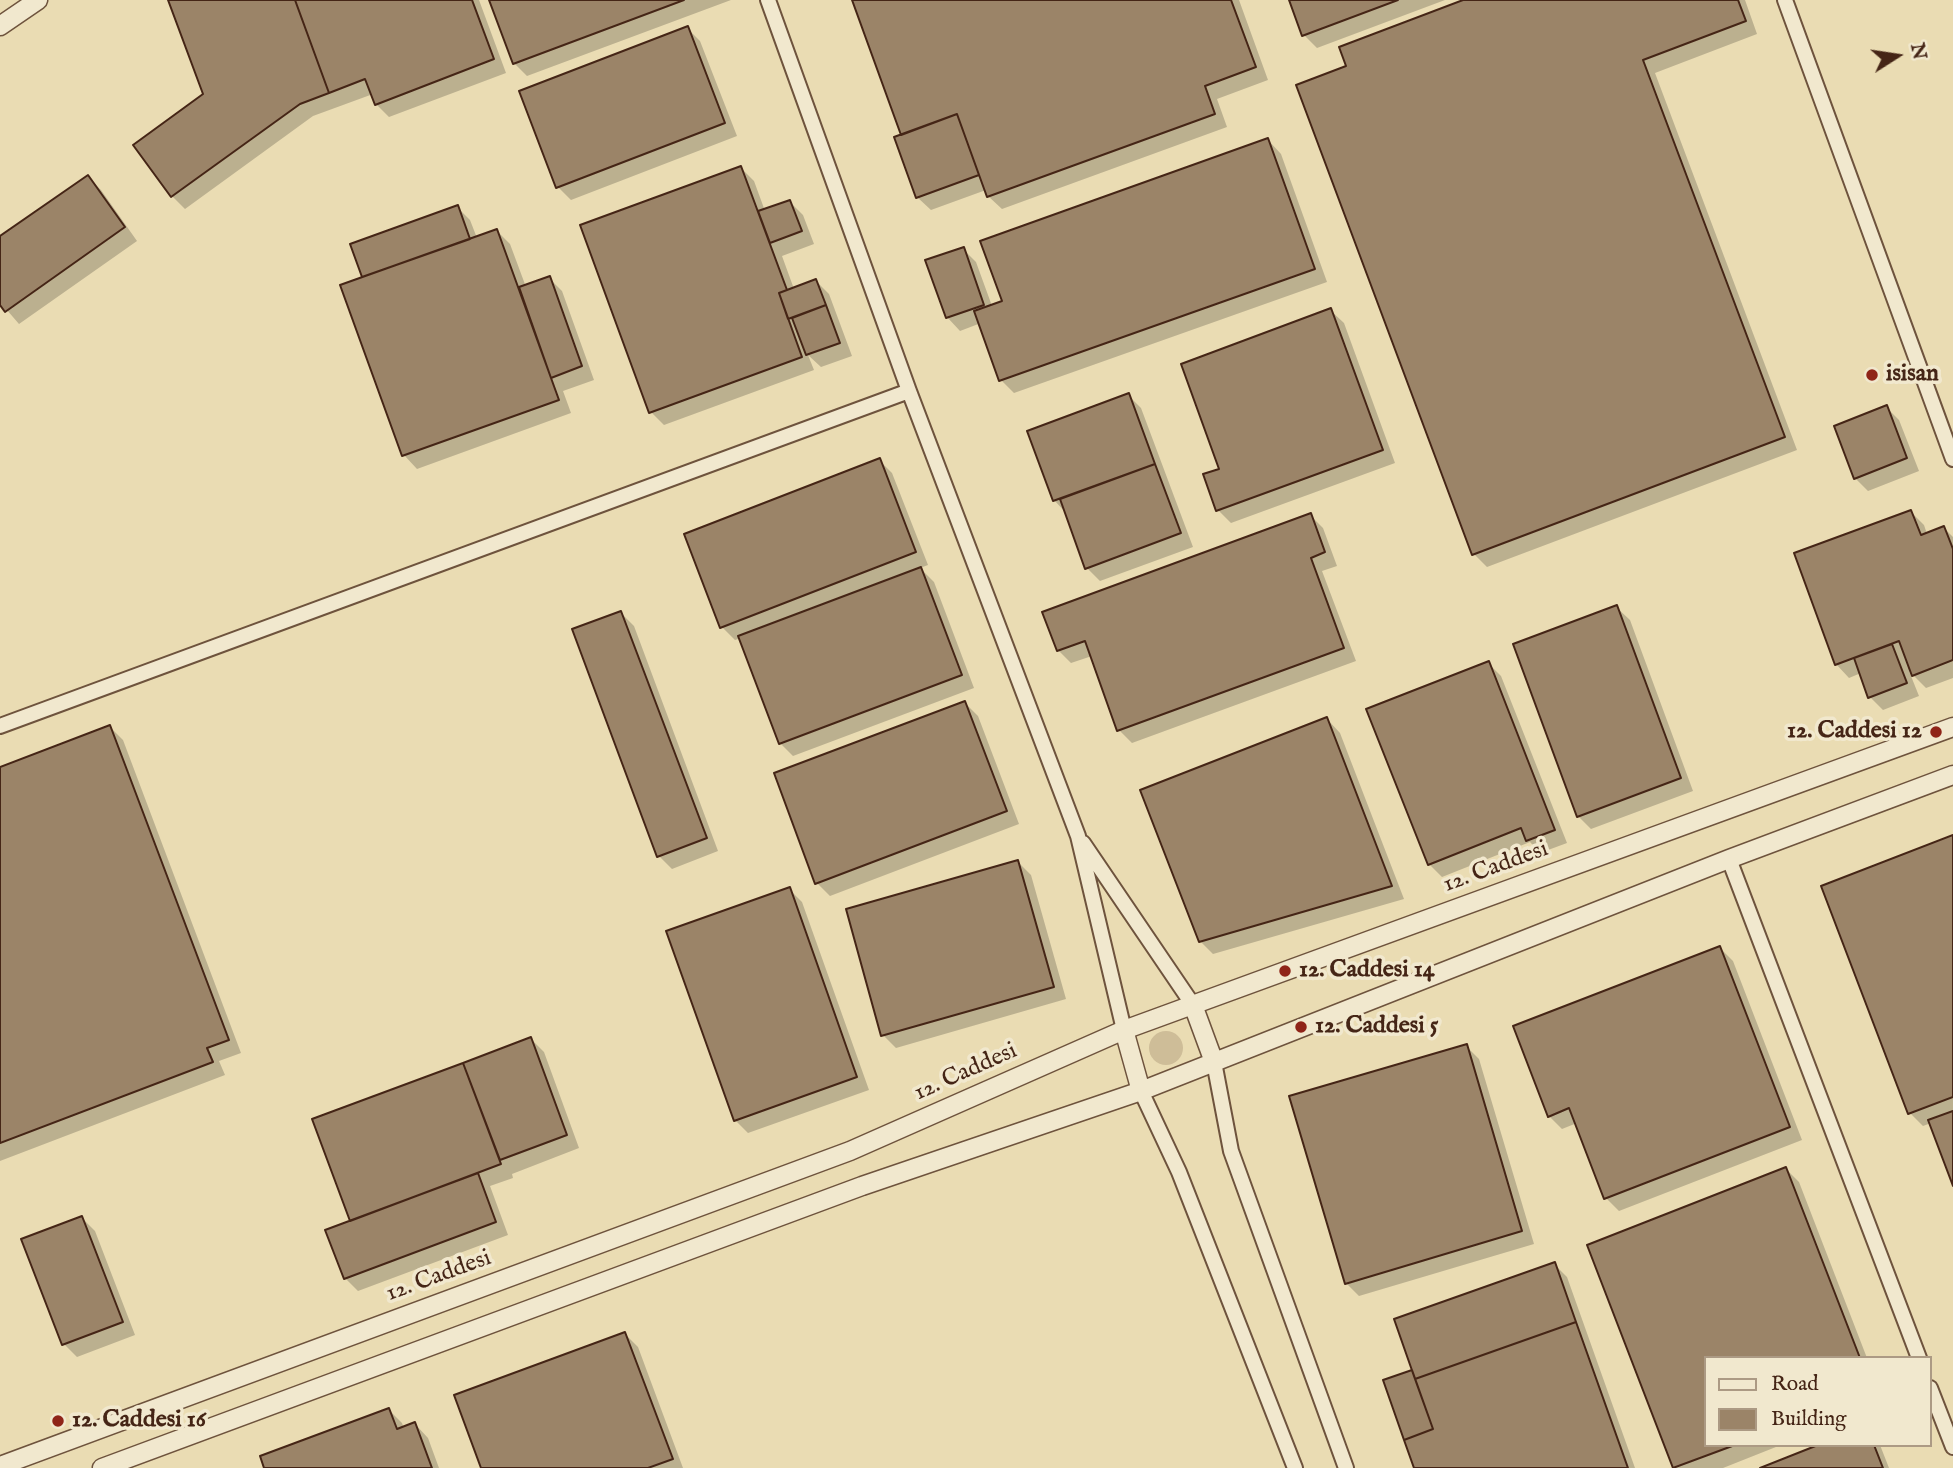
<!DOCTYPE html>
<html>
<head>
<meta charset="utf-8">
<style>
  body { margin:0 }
  #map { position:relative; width:1953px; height:1468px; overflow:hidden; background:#eadcb3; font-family:"IM FELL English",serif }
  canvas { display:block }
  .legend { position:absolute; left:1704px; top:1356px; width:228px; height:91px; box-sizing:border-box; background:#f1e8ce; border:2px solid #ac9a84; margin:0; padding:9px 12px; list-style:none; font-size:21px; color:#452516 }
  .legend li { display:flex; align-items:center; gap:14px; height:35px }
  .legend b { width:35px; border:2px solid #ac9a84 }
  .north { position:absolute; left:1862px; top:21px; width:70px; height:70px; -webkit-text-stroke:5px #f1e8ce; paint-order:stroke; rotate:78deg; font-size:19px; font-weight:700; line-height:28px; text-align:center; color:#452516 }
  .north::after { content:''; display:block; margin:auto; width:24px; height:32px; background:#452516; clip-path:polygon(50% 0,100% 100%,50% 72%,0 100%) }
</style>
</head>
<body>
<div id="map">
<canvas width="1953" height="1468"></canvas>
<ul class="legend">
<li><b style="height:9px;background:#f1e8ce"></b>Road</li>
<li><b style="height:19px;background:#9b8468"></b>Building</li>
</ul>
<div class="north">N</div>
</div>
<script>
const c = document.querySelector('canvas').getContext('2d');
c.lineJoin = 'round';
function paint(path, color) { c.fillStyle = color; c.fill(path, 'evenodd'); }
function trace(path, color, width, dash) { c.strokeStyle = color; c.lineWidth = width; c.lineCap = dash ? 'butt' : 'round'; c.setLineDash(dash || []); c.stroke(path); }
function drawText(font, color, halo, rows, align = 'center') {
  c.font = font + ' "IM FELL English",serif'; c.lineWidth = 7; c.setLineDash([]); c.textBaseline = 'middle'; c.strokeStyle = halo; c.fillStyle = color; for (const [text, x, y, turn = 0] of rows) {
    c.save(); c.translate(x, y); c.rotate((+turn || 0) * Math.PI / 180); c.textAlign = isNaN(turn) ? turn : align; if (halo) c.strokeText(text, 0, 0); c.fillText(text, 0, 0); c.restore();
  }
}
paint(new Path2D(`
  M1149 1048a17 17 0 1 1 34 0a17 17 0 1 1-34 0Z`), '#cebd98');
paint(new Path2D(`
  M169,0H479L506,73L389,117L376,104L373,94L313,116L185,209L172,196L205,95Z
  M491,0H731L527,76L514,63Z
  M854,0H1239L1268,80L1217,99L1227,127L1002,209L988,196L986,190L931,210L917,197L903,136Z
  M1291,0H1445L1317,48L1304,35Z
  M1468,0H1745L1757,34L1655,73L1797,450L1487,567L1474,554Z
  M687,28L700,41L737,136L571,200L558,187Z
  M1268,140L1281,154L1327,282L1014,393L1001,380L981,323L960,331L947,317L963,249L976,262L992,306L1004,302Z
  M741,168L754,181L765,211L790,202L803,215L814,244L782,256L794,289L816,281L829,294L852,356L821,367L808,355L814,370L664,425L651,412Z
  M88,177L101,190L137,241L19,324L0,302V238Z
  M457,207L470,220L477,238L497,231L510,244L526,287L549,278L562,291L594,380L563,391L571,413L417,469L404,455L343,286L364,278L352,245Z
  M1330,310L1344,323L1395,463L1231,523L1218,510L1221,470Z
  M1128,395L1141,408L1193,547L1100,581L1087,568L1066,513L1054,500Z
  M1886,407L1899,420L1919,471L1868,491L1855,478Z
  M879,460L892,473L928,565L920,568L934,582L974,688L793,756L780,743L741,638L735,640L722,627Z
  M1911,512L1924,525L1927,534L1944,528L1953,537V678L1926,688L1909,671L1919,696L1883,710L1870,697L1861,673L1849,678L1836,664Z
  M1310,515L1323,528L1337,566L1322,571L1356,661L1132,743L1119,730L1092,656L1071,663L1058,650Z
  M1616,607L1630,620L1693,791L1591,829L1578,816Z
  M621,613L634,626L718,851L672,869L659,856Z
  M1488,663L1501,676L1567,843L1540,853L1530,842L1442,877L1429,864Z
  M965,703L978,716L1019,824L830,896L817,883Z
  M1327,719L1340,733L1404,899L1213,954L1200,941Z
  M110,727L123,740L241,1053L219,1061L225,1075L0,1161V769Z
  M1953,837V1181L1931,1123L1923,1126L1910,1113Z
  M1018,862L1031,875L1066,999L896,1048L883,1035Z
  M789,889L802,902L869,1090L748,1133L735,1120Z
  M1720,948L1733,961L1802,1140L1619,1211L1606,1198L1577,1123L1562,1129L1549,1116Z
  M531,1039L544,1052L579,1148L512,1174L513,1178L490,1186L508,1235L358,1291L345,1278L353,1222L315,1120Z
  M1466,1046L1479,1059L1534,1244L1359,1296L1346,1283Z
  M1786,1169L1799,1182L1867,1358H1706V1445H1781L1723,1468H1675L1589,1246Z
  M82,1218L95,1231L135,1335L77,1357L64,1344Z
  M1554,1264L1567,1277L1635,1468H1416L1415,1371Z
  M625,1334L638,1347L683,1468H482Z
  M389,1410L402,1423L404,1429L415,1424L428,1438L439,1468H266Z
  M1823,1445H1880L1889,1468H1765Z`), '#0003');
const building = new Path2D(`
  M168,0H295L329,93L300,104L171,197L133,145L203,94Z
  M295,0H472L494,59L375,105L365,79L329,93Z
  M489,0H684L513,64Z
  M852,0H1231L1256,67L1205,86L1215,114L987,197L957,114L901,135Z
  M1289,0H1398L1302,36Z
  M1463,0H1738L1746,21L1643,60L1785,437L1472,555L1296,85L1346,66L1339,47Z
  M688,26L725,123L556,188L519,91Z
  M957,114L979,175L916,198L894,137Z
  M1268,138L1315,269L999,381L974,311L1002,301L980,241Z
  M741,166L787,290L779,293L802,357L649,413L580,225Z
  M88,175L125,227L5,312L0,305V236Z
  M790,200L802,231L770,243L758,211Z
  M458,205L470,239L362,277L350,244Z
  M497,229L559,400L402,456L340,285Z
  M964,247L984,305L946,318L925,260Z
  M550,276L582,366L551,378L519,287Z
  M816,279L826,305L788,319L779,293Z
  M826,305L840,343L806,355L792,318Z
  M1331,308L1383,450L1216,511L1203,474L1219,469L1181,364Z
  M1129,393L1155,464L1053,501L1027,431Z
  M1887,405L1907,458L1854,479L1834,426Z
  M880,458L916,552L720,628L684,534Z
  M1155,464L1181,533L1085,569L1060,499Z
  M1911,510L1921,535L1944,526L1953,549V660L1912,676L1899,641L1835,665L1794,553Z
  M1311,513L1325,552L1311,558L1344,648L1117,731L1085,641L1057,651L1042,612Z
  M921,567L962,675L779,744L738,636Z
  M1617,605L1681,778L1577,817L1513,644Z
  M621,611L707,838L657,857L572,629Z
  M1892,644L1907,683L1868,698L1854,658Z
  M1489,661L1555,830L1526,841L1521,828L1428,865L1366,709Z
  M965,701L1007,811L815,884L774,773Z
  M1327,717L1392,886L1199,942L1140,790Z
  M110,725L229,1040L207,1048L213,1062L0,1143V767Z
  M1953,835V1097L1908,1114L1821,886Z
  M1018,860L1054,987L881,1036L846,909Z
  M790,887L857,1077L734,1121L666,931Z
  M1720,946L1790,1127L1604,1199L1569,1108L1548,1117L1513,1026Z
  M531,1037L567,1135L500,1160L463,1063Z
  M1467,1044L1522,1231L1345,1284L1289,1096Z
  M463,1063L501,1164L350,1221L312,1119Z
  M1953,1111V1186L1928,1120Z
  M1786,1167L1860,1358H1706V1445H1735L1673,1468L1587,1245Z
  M478,1173L496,1222L344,1279L325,1230Z
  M82,1216L123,1322L62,1345L21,1239Z
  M1555,1262L1576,1322L1415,1379L1394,1319Z
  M1576,1322L1628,1468H1414L1404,1440L1433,1429L1415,1379Z
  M625,1332L673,1459L648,1468H481L454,1395Z
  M1412,1370L1433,1429L1404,1440L1383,1380Z
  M389,1408L397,1429L415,1422L432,1468H264L260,1456Z
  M1818,1445H1874L1883,1468H1760Z`);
paint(building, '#9b8468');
trace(building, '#452516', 2);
const minor = new Path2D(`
  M768,0L909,391L1078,836L1124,1030
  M1785,0L1953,459
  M0,726L909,391
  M1083,843L1193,1005
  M1729,859L1919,1358
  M1214,1062L1231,1151L1346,1468
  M1141,1091L1179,1172L1295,1468
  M1930,1388L1953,1447`);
const tertiary = new Path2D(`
  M0,26L38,0
  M1193,1005L1214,1062
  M1124,1030L1141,1091
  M0,1466L850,1151L1124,1030L1953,727
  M102,1468L862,1186L1141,1091L1729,859L1953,775`);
trace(minor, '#6e533d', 18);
trace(tertiary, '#6e533d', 21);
trace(minor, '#f1e8ce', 14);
trace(tertiary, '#f1e8ce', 18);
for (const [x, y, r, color] of [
  [1872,375,7,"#8f2418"],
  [1936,732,7,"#8f2418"],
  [1285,971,7,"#8f2418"],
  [1301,1027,7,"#8f2418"],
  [58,1421,7,"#8f2418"]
]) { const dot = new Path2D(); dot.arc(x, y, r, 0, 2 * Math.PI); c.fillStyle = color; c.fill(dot); trace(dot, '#f1e8ce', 2.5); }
drawText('bold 24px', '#452516', '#f1e8ce', [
  ["isisan",1886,375],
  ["12. Caddesi 12",1922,732,"right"],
  ["12. Caddesi 14",1299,971],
  ["12. Caddesi 5",1315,1027],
  ["12. Caddesi 16",72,1421]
], 'left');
drawText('24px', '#452516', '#f1e8ce', [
  ["12. Caddesi",1496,868,-20],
  ["12. Caddesi",966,1073,-24],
  ["12. Caddesi",439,1277,-20]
]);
</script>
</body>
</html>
